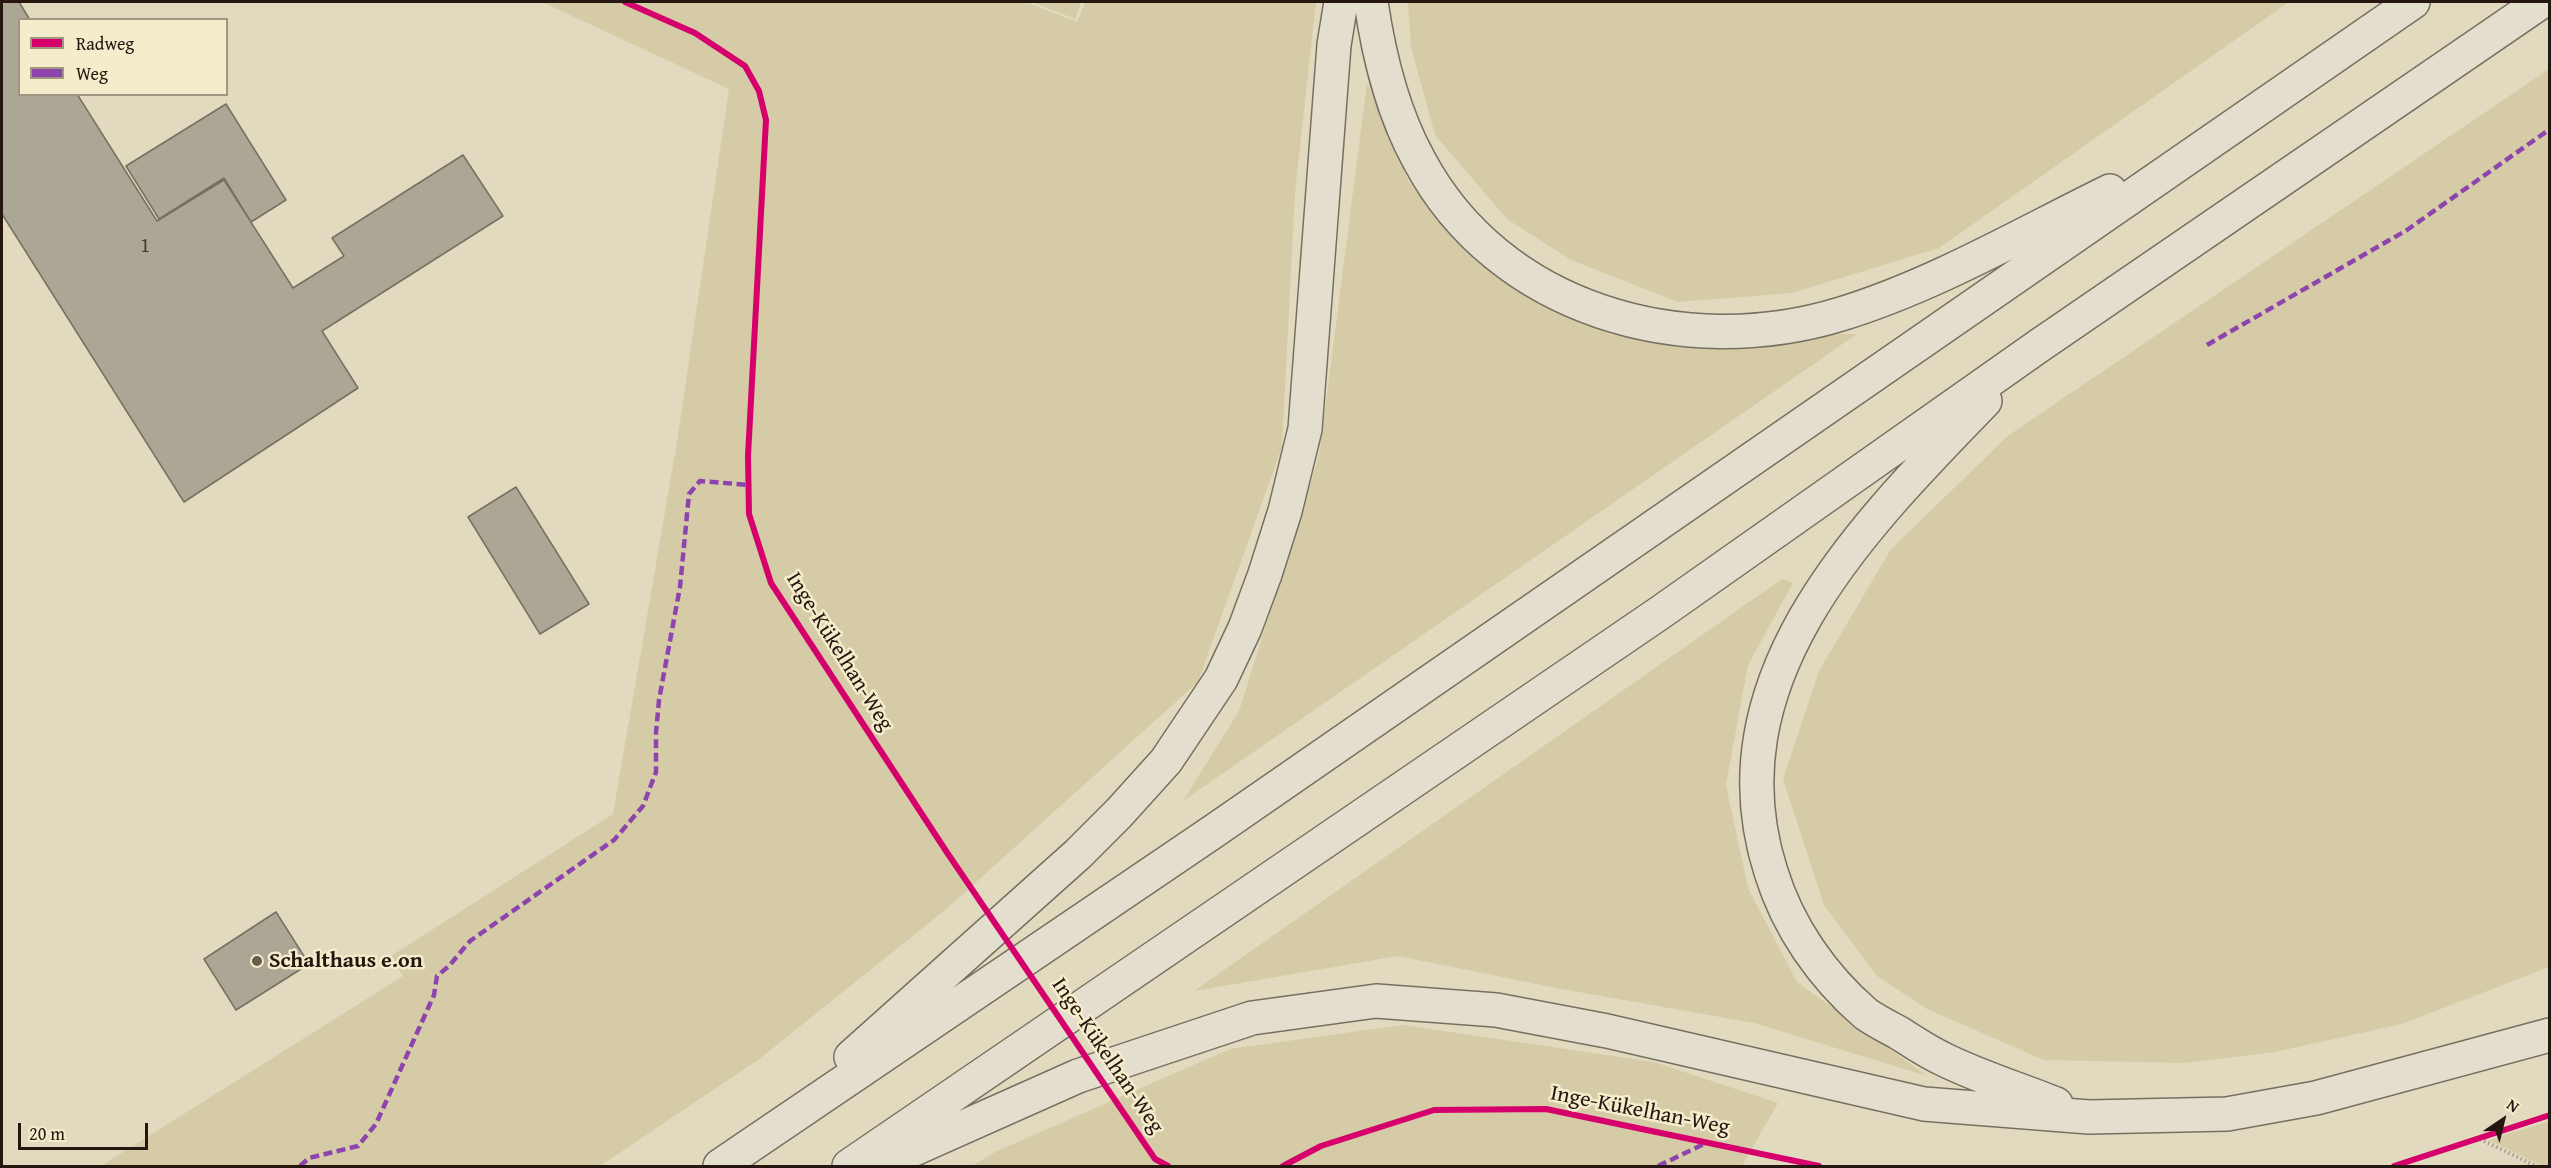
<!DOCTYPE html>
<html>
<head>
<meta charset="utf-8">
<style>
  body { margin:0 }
  #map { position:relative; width:2551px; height:1168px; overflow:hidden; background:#e1dabe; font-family:"Gentium Book Plus",serif }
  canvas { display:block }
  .frame { position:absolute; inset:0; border:3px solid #25160f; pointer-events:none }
  .legend { position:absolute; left:18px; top:18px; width:210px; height:78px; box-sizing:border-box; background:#f5eccc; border:2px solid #a29680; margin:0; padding:8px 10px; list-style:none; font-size:18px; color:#25160f }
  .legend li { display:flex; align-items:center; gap:12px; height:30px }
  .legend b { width:30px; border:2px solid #a29680 }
  .north { position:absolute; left:2473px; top:1090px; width:60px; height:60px; -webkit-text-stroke:4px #f5eccc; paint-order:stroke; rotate:35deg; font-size:16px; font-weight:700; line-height:24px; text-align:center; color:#25160f }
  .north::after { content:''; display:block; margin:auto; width:21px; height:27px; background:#25160f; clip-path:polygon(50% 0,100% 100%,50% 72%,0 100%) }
  .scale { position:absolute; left:18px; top:1123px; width:130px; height:27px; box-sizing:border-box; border:3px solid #25160f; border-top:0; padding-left:8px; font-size:18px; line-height:21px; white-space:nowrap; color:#25160f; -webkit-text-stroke:4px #f5eccc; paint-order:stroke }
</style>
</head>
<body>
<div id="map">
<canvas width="2551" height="1168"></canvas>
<div class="frame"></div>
<ul class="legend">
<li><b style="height:8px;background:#d6006c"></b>Radweg</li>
<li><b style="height:8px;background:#8e44ad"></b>Weg</li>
</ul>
<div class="north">N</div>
<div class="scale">20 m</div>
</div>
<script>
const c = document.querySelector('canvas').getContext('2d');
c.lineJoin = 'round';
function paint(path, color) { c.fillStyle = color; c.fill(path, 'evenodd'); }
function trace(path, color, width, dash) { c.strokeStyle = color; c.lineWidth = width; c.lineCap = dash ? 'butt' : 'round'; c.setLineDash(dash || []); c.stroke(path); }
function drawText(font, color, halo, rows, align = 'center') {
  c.font = font + ' "Gentium Book Plus",serif'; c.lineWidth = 5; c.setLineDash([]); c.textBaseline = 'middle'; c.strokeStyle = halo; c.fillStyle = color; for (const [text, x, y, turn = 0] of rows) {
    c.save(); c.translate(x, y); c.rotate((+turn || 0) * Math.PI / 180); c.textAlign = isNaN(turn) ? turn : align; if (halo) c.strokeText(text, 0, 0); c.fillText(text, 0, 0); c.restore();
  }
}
paint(new Path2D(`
  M542,2H1026L1077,22L1085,2H1316L1295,193L1282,447L1198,682L944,911L758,1060L600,1166H101L403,976L391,956L613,814L677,442L729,89Z
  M1032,2H1081L1075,19Z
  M1408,2H2289L1939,248L1792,293L1678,302L1571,260L1507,219L1435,135L1411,47Z
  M2549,69V967L2402,1024L2275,1052L2184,1063L2044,1060L1927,1009L1877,976L1824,905L1783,779L1819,671L1891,549L2009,435Z
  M1367,83L1409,182L1444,224L1518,290L1612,335L1857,334L1183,801L1239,711L1319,456Z
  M1782,579L1793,583L1748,665L1726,785L1748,888L1797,982L1927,1076L1754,1023L1556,988L1398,956L1194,991Z
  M1403,1025L1654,1062L1778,1103L1742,1166H972L995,1152L1230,1049Z
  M2549,1121V1166H2543L2489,1140Z`), '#d6cba7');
const building = new Path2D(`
  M2,2H19L30,20H20V94H77L157,221L224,180L293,288L344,256L332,238L463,155L503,216L322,331L358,388L184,502L2,214Z
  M226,104L286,200L251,222L224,178L159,219L126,166Z
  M516,487L589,604L540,634L468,517Z
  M276,912L309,964L236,1010L204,959Z`);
paint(building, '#aca694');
trace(building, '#767062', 1.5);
const highway = new Path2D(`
  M1371,2C1379,57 1392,111 1419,160C1499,311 1685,362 1841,314C1935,285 2022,234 2110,191
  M1985,401C1862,528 1709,679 1771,872C1788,927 1822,976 1866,1014C1876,1021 1888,1027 1899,1033C1913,1042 1928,1052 1943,1059C1979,1077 2019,1089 2056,1104
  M851,1057L1078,854L1119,813L1166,761L1221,679L1245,628L1265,574L1285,511L1305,429L1334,45L1341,2
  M720,1166L1214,831L2413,2
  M849,1166L1661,612L2040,345L2541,2
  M876,1166L1078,1076L1252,1018L1376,1001L1496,1010L1607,1031L1924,1104L2089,1117L2227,1114L2316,1098L2550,1035`);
trace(highway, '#767062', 36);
trace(new Path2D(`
  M2480,1139L2536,1166`), '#a29e93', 4, [1.5, 3]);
trace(highway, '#e3dece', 33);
trace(new Path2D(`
  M2207,345L2407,230L2550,129
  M300,1166L309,1158L358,1146L376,1124L434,995L437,976L449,966L470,941L614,840L643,806L656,772V733L659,700L680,587L689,494L700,481L749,485
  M1658,1166L1706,1143`), '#8e44ad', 4.5, [9, 4.5]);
trace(new Path2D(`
  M625,2L695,33L745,66L759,91L766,120L748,456L749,514L771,583L946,851L1155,1159L1168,1166
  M1283,1166L1321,1146L1434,1110L1546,1109L1819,1166
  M2394,1166L2550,1115`), '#d6006c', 6);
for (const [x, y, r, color] of [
  [257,961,6,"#675b4c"]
]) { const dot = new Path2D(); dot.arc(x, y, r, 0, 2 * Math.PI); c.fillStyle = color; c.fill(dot); trace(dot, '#f5eccc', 2); }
drawText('20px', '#473a30', null, [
  ["1",145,247]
]);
drawText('22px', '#25160f', '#f5eccc', [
  ["Inge-Kükelhan-Weg",839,652,58],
  ["Inge-Kükelhan-Weg",1107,1056,56],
  ["Inge-Kükelhan-Weg",1640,1111,11]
]);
drawText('bold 22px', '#25160f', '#f5eccc', [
  ["Schalthaus e.on",269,961]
], 'left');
</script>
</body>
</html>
